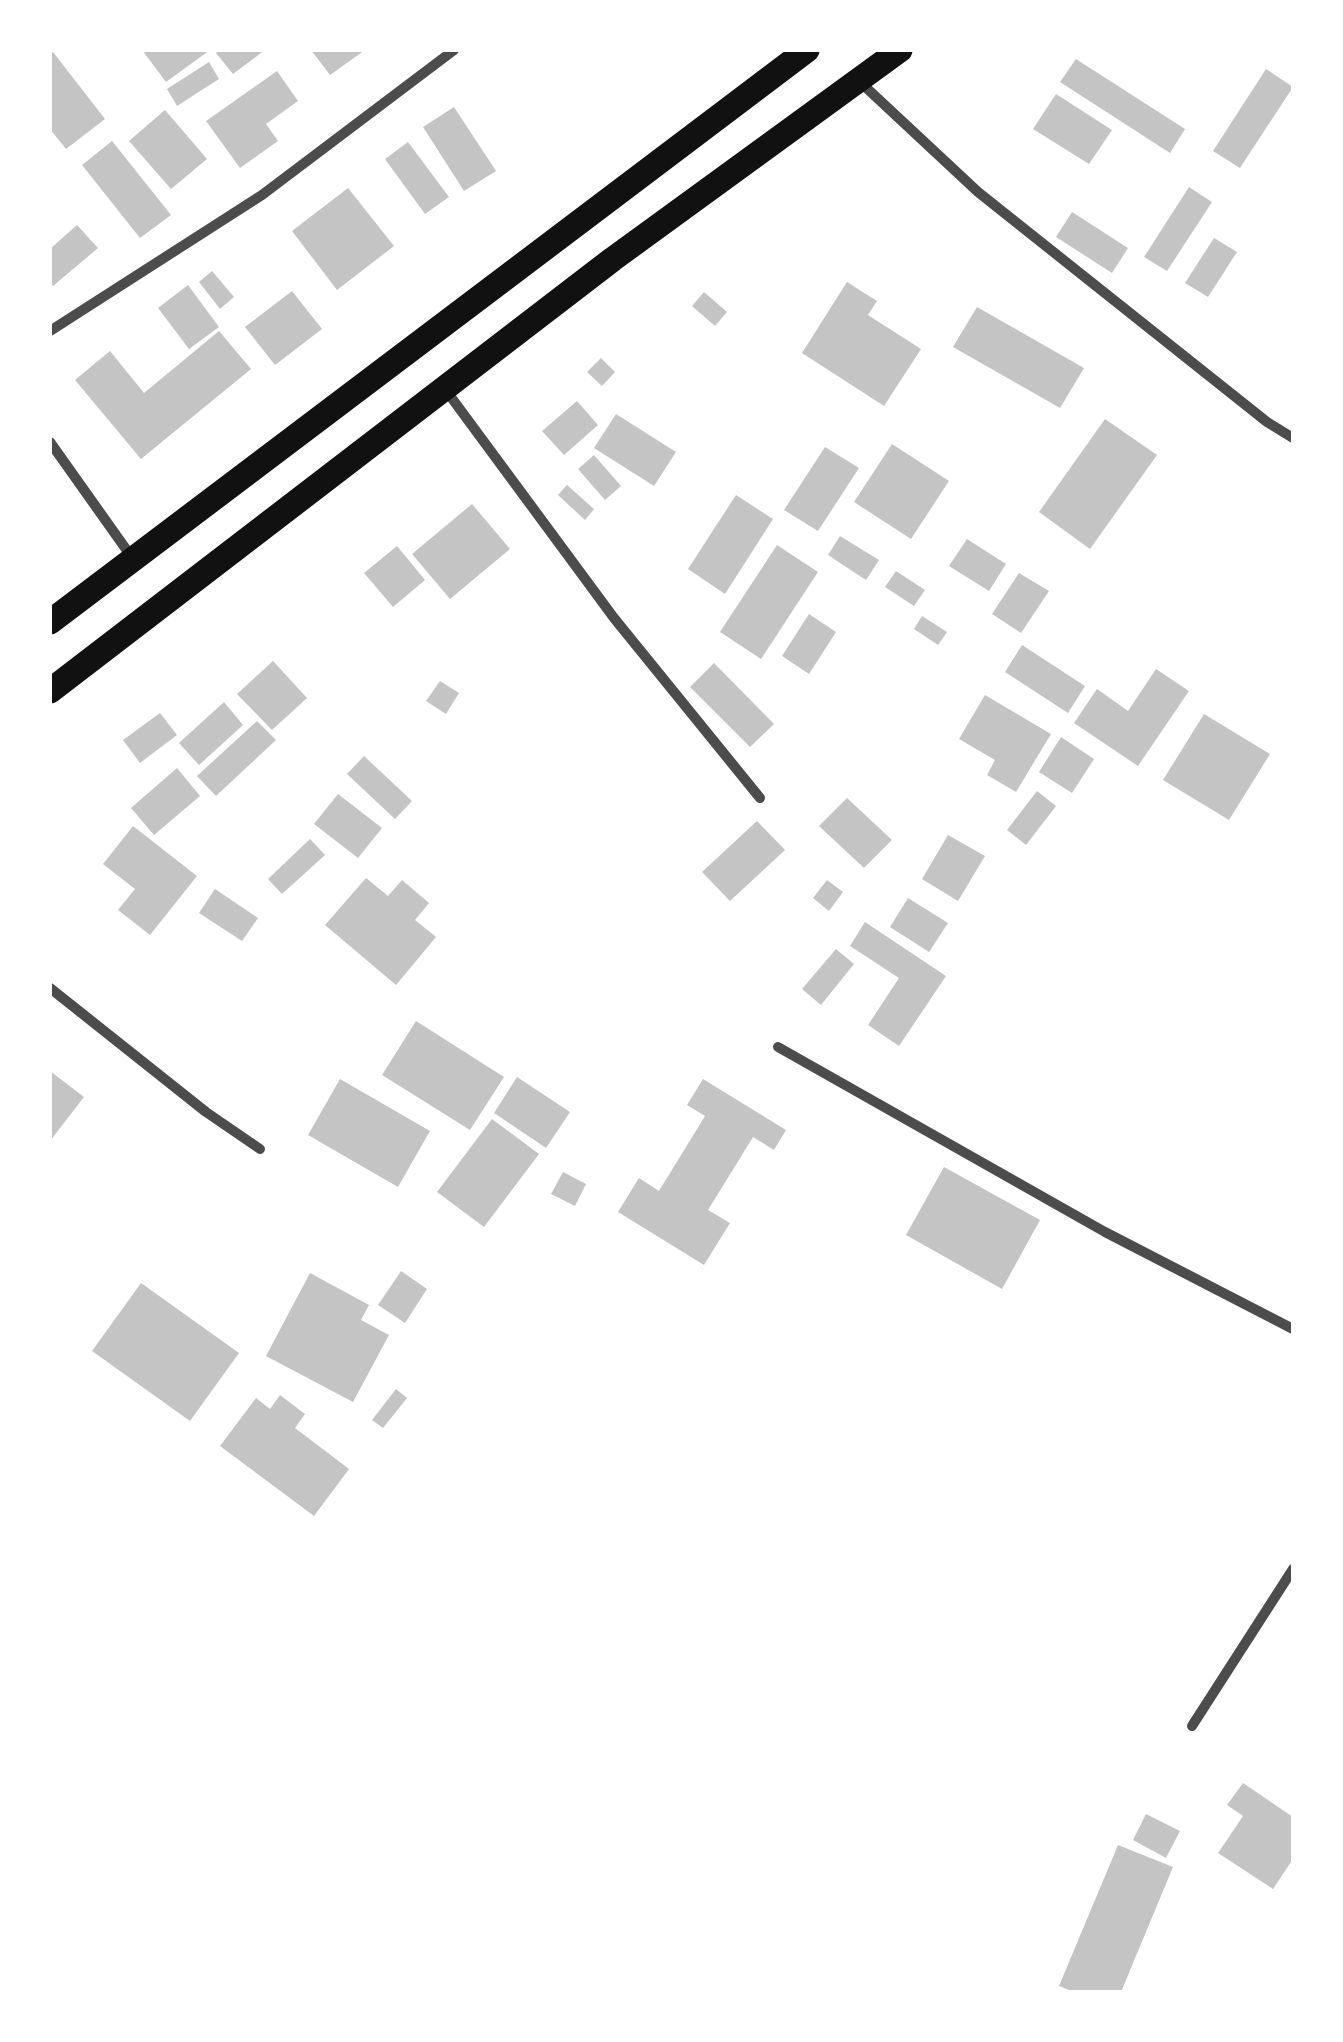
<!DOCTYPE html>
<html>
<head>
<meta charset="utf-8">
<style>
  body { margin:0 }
  #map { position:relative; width:1343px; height:2042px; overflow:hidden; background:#fff; font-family:"Varela Round",sans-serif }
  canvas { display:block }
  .frame { position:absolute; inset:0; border:52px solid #fff; pointer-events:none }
</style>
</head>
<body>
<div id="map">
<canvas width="1343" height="2042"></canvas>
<div class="frame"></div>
</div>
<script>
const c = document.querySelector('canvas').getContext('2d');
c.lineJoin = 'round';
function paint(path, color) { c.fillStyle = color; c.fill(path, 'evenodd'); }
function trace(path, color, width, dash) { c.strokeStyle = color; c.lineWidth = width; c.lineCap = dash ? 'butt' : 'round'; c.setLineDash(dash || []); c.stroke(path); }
paint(new Path2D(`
  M142,50H210L166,82Z
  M220,50H265L233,74L216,53Z
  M311,50H365L330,75Z
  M53,52L105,119L66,149L50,129V54Z
  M1076,59L1185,129L1170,153L1060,82Z
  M209,62L219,79L177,106L167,89Z
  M1266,69L1293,87L1240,168L1213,151Z
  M277,71L298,101L266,124L278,141L240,168L206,121Z
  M1056,94L1112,130L1089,164L1033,129Z
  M454,107L496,171L464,191L423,127Z
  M165,110L207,159L171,189L129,141Z
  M112,141L171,215L140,238L82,165Z
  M408,142L449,197L425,214L385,159Z
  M1189,187L1212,202L1167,271L1144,257Z
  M348,188L394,246L337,290L292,231Z
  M1072,212L1128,248L1112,273L1056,237Z
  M77,225L98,248L53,286L50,283V249Z
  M1214,238L1237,252L1208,297L1185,283Z
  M212,271L234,297L220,309L199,282Z
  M847,282L877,301L868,315L921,349L884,406L802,353Z
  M188,285L219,327L189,349L158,308Z
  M292,291L322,329L275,365L245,327Z
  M704,292L727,312L715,326L692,306Z
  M977,307L1084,368L1060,408L953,347Z
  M219,331L251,369L141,459L75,380L110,351L144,393Z
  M601,358L615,372L602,386L587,372Z
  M577,401L598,425L564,455L542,431Z
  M616,414L676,452L654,486L594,448Z
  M1105,419L1157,455L1090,549L1039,512Z
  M892,444L949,481L911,539L854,502Z
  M825,447L859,468L818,531L784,510Z
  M594,455L621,486L605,500L578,469Z
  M567,485L594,509L585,520L558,495Z
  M736,495L773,519L725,594L688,569Z
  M472,504L510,549L450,599L412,554Z
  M840,536L879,560L866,580L828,555Z
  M967,539L1006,564L989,591L949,566Z
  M777,545L818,572L761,659L720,632Z
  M397,546L425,580L393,607L364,573Z
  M896,571L925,590L914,606L885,587Z
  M1019,573L1049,591L1021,633L992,614Z
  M809,614L836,632L809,674L782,656Z
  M922,616L947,632L938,645L914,629Z
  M1022,645L1085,686L1068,713L1005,672Z
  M273,661L307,698L272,730L237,694Z
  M714,663L774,724L750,747L690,687Z
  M1156,669L1189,691L1138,766L1074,723L1097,689L1128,711Z
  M440,681L459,693L446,714L426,701Z
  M985,695L1051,734L1016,792L987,775L995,760L959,739Z
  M224,702L243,725L199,765L179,743Z
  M160,713L177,735L140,763L123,740Z
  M1204,714L1270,754L1229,820L1163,780Z
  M257,721L276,740L216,796L197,776Z
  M1061,737L1094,759L1072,793L1039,772Z
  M364,756L412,801L395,819L347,774Z
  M177,768L200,796L154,835L131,808Z
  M1037,791L1056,806L1026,845L1007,830Z
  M338,794L382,828L358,858L314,824Z
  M847,798L892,840L864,868L819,826Z
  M757,821L785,850L730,901L702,872Z
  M133,826L197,876L150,935L118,910L135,889L103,864Z
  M948,835L985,856L958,901L922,879Z
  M310,839L325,855L282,894L268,879Z
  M366,878L388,896L402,880L429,903L415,920L436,937L396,985L325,925Z
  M827,880L843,892L829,911L813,898Z
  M215,889L258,918L242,941L199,913Z
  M908,898L948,923L929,952L890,927Z
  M865,922L946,976L899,1046L868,1025L899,978L850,946Z
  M836,949L854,964L821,1005L802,989Z
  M416,1021L504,1077L470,1130L382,1075Z
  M50,1071L84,1097L50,1141Z
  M517,1077L570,1112L546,1148L494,1113Z
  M340,1079L430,1131L398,1187L308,1135Z
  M703,1079L786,1130L774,1150L753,1137L708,1210L730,1223L704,1265L618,1212L639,1178L659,1191L705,1116L687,1105Z
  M492,1119L539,1154L484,1227L437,1192Z
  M944,1167L1040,1220L1002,1289L906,1235Z
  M563,1172L586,1184L575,1206L551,1194Z
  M401,1271L427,1289L405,1323L378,1305Z
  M310,1273L369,1305L361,1320L389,1335L353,1402L266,1356Z
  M141,1283L239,1353L190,1421L92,1351Z
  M396,1389L407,1398L383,1428L372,1420Z
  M280,1395L305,1414L295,1428L349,1469L314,1516L220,1446L256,1398L270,1409Z
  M1243,1783L1293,1817V1859L1273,1889L1218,1853L1243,1816L1227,1805Z
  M1146,1814L1180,1831L1166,1858L1133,1840Z
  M1118,1845L1173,1867L1121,1992H1074L1059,1986Z`), '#c4c4c4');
trace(new Path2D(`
  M859,81L978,192L1267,422L1293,438
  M50,331L262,195L454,50
  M445,389L614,618L760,798
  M50,442L133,559
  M50,988L206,1112L260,1149
  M778,1047L1105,1232L1293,1329
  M1192,1726L1293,1569`), '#4c4c4c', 10);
trace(new Path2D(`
  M50,622L807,50
  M50,691L613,259L900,50`), '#111', 25);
</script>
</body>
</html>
